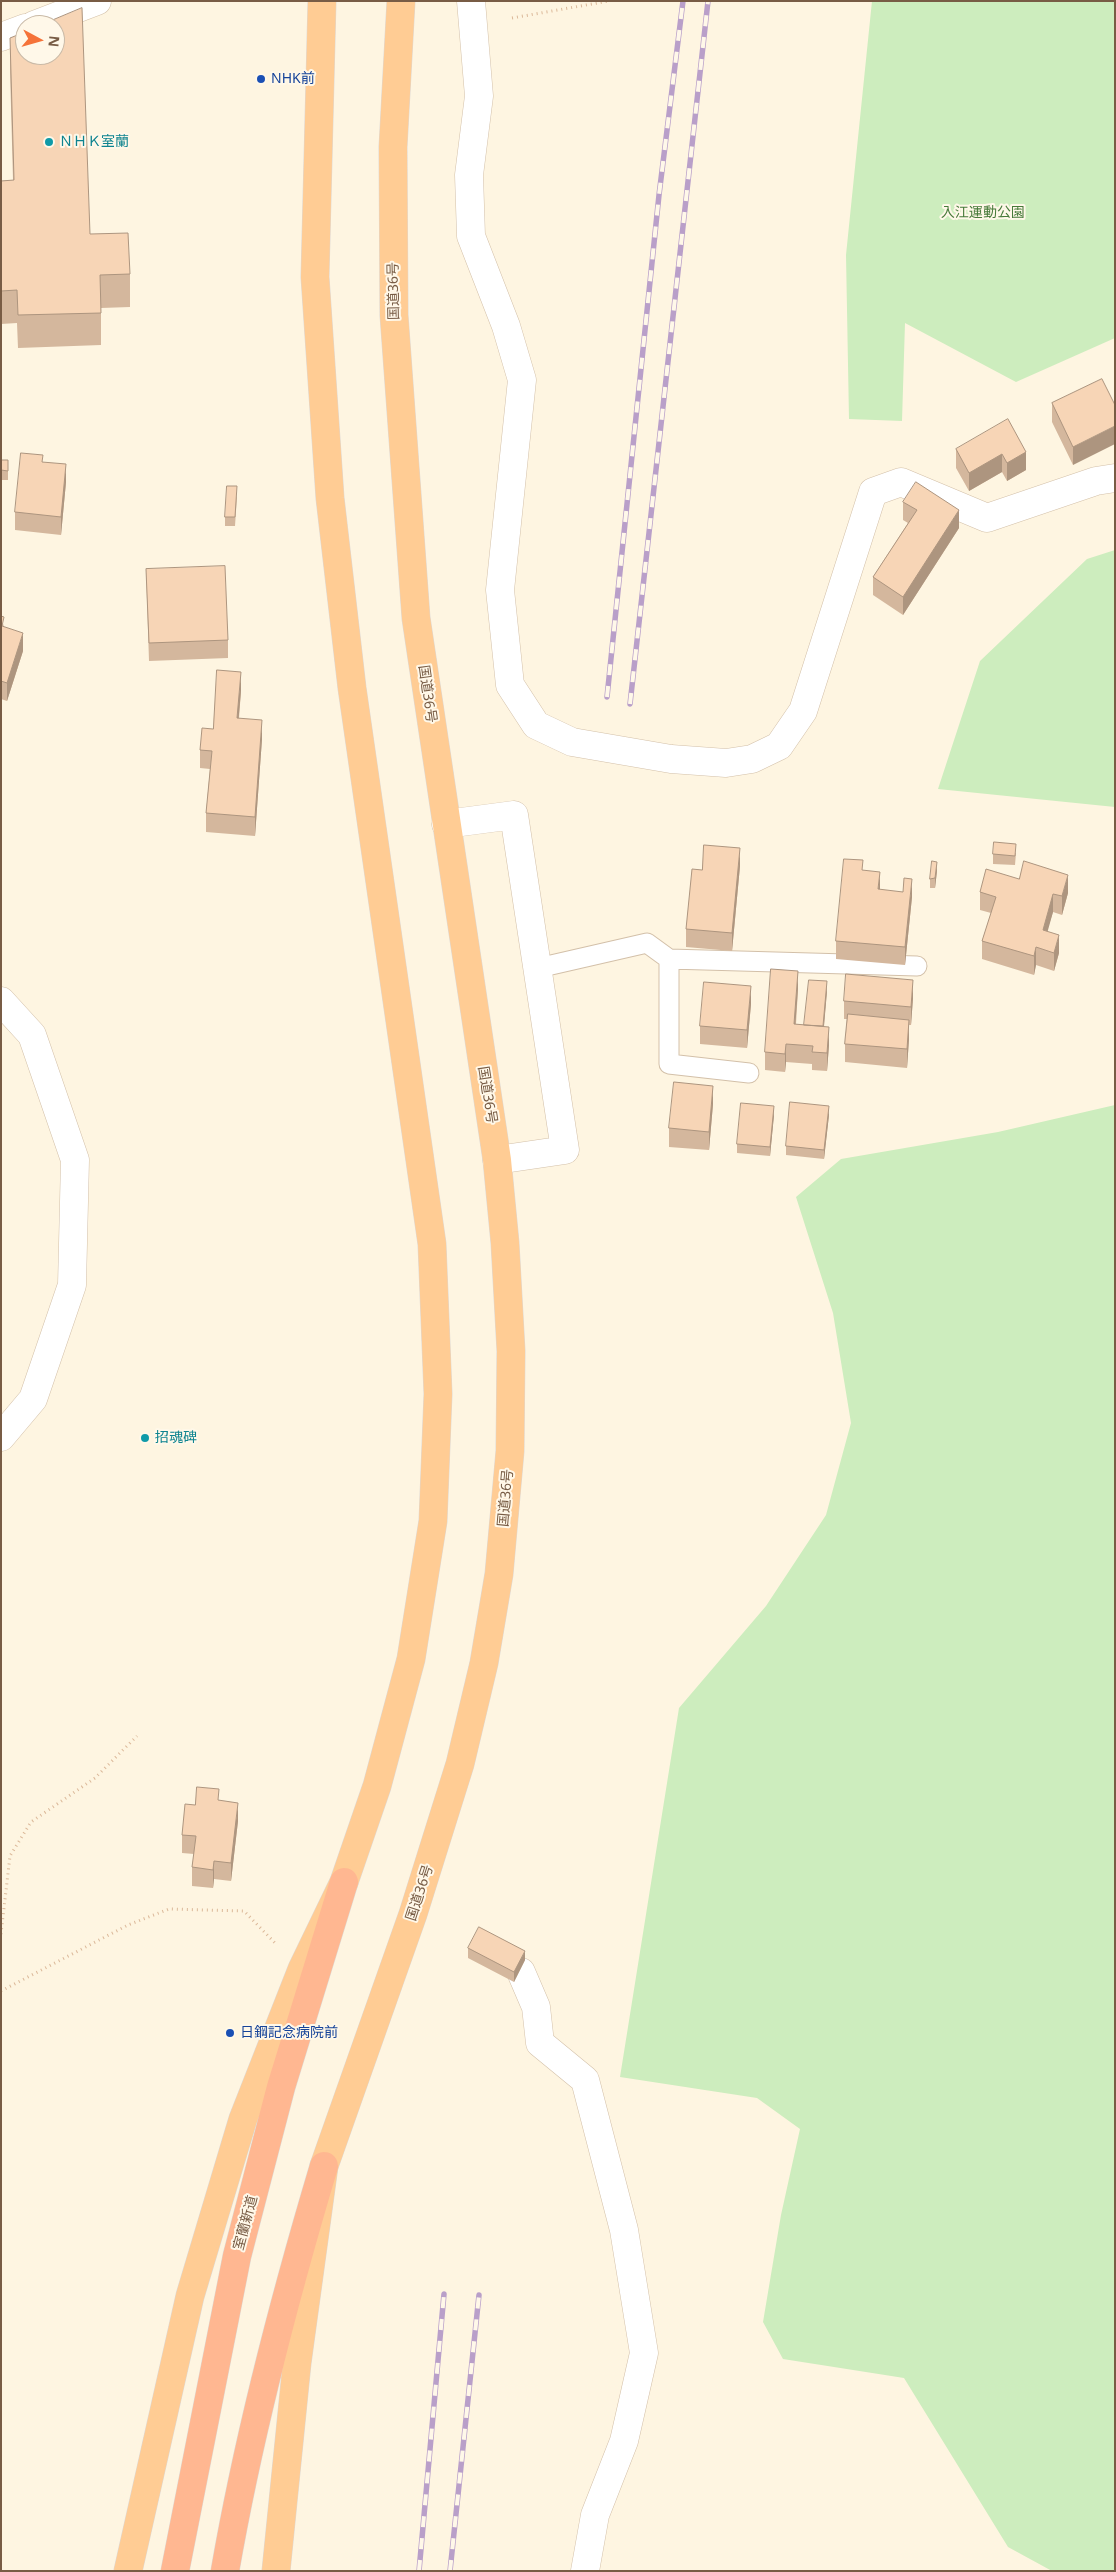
<!DOCTYPE html>
<html>
<head>
<meta charset="utf-8">
<style>
  body { margin:0 }
  #map { position:relative; width:1116px; height:2572px; overflow:hidden; background:#fef5e1; font-family:"Noto Sans",sans-serif }
  canvas { display:block }
  .frame { position:absolute; inset:0; border:2px solid #785c45; pointer-events:none }
  .north { position:absolute; left:15px; top:15px; width:50px; height:50px; box-sizing:border-box; background:#fff8e9; border:1px solid #c9baa7; border-radius:50%; rotate:96deg; font-size:14px; font-weight:700; line-height:20px; text-align:center; color:#785c45 }
  .north::after { content:''; display:block; margin:auto; width:18px; height:22px; background:#f57339; clip-path:polygon(50% 0,100% 100%,50% 72%,0 100%) }
</style>
</head>
<body>
<div id="map">
<canvas width="1116" height="2572"></canvas>
<div class="frame"></div>
<div class="north">N</div>
</div>
<script>
const c = document.querySelector('canvas').getContext('2d');
c.lineJoin = 'round';
function paint(path, color) { c.fillStyle = color; c.fill(path, 'evenodd'); }
function trace(path, color, width, dash) { c.strokeStyle = color; c.lineWidth = width; c.lineCap = dash ? 'butt' : 'round'; c.setLineDash(dash || []); c.stroke(path); }
function drawText(font, color, halo, rows, align = 'center') {
  c.font = font + ' "Noto Sans","Noto Sans JP",sans-serif'; c.lineWidth = 4; c.setLineDash([]); c.textBaseline = 'middle'; c.strokeStyle = halo; c.fillStyle = color; for (const [text, x, y, turn = 0] of rows) {
    c.save(); c.translate(x, y); c.rotate((+turn || 0) * Math.PI / 180); c.textAlign = isNaN(turn) ? turn : align; if (halo) c.strokeText(text, 0, 0); c.fillText(text, 0, 0); c.restore();
  }
}
paint(new Path2D(`
  M872,1H1115V338L1016,382L905,323L902,421L849,419L846,255Z
  M1115,550V807L938,789L980,661L1087,559Z
  M1115,1105V2571H1052L1008,2547L904,2378L783,2359L763,2322L781,2215L800,2129L757,2098L620,2077L679,1708L766,1606L826,1515L851,1423L833,1313L796,1197L841,1159L998,1132Z`), '#cdedbe');
const service = new Path2D(`
  M669,959V1064L749,1073
  M538,968L647,943L669,959L917,966`);
const minor = new Path2D(`
  M471,1L479,96L469,175L471,236L506,326L522,380L500,590L510,685L536,725L572,742L671,759L726,763L752,759L779,746L803,711L873,492L901,482L987,518L1096,481L1115,478
  M34,25L97,1
  M1,37L25,28
  M446,824L514,815L565,1150L497,1160
  M1,1001L32,1035L75,1160L72,1285L33,1399L1,1437
  M521,1972L536,2007L540,2043L585,2080L624,2230L644,2353L624,2441L595,2515L585,2571`);
const trunk = new Path2D(`
  M128,2571L190,2296L243,2119L302,1969L344,1882L377,1786L411,1659L433,1521L438,1394L432,1244L352,688L330,498L315,277L322,1
  M276,2571L297,2363L324,2166L413,1914L460,1764L484,1663L499,1574L510,1451L511,1351L505,1243L497,1160L416,618L394,315L393,147L401,1`);
const motorway = new Path2D(`
  M175,2571L237,2256L281,2087L344,1882
  M225,2571C249,2433 284,2300 324,2166`);
trace(service, '#d3c0a9', 21);
trace(minor, '#d3c0a9', 29);
trace(trunk, '#dfd8d2', 29);
trace(motorway, '#dfd8d2', 29);
trace(new Path2D(`
  M512,18L609,1
  M1,1934L10,1856L31,1822L95,1778L137,1736
  M1,1991L128,1925L169,1909L244,1911L276,1944`), '#dbb899', 3, [1, 4]);
trace(service, '#fff', 19);
trace(minor, '#fff', 28);
trace(trunk, '#ffcc94', 28);
trace(motorway, '#ffb791', 28);
const rail = new Path2D(`
  M607,697L659,195L683,1
  M630,704L708,1
  M419,2571L444,2294
  M450,2571L479,2295`);
trace(rail, '#b99fc9', 5.5);
trace(rail, '#fff8e9', 4, [11]);
paint(new Path2D(`
  M10,38L90,234L130,274V307L101,308V345L18,348L17,323L1,324V181L13,180L10,70Z
  M1102,379L1073,465L1052,422V403Z
  M956,449L1026,452V470L1007,481L1002,472L969,491L956,468Z
  M1,460H8V480H1Z
  M43,462L66,482L61,535L15,530V512Z
  M237,496L235,526H225V517Z
  M903,502L959,528L903,615L873,595V577L908,523L903,520Z
  M146,569L228,640V658L149,661Z
  M1,616L4,627L23,651L7,701L1,699Z
  M241,691L239,718L262,739L255,836L206,832V813L210,769L200,768V750L213,729Z
  M1016,853L1015,865L993,864V854Z
  M740,866L732,951L686,947V929L702,870Z
  M863,870L880,890L912,897L905,965L836,959V941Z
  M937,871L935,888H930V879Z
  M1019,879L1068,893L1062,915L1053,912L1047,931L1059,953L1054,971L1036,965L1034,975L982,959V941L991,913L980,910V892Z
  M798,989L796,1024L804,1025L827,991L824,1027L829,1045L827,1071L812,1070V1064L786,1062L785,1072L765,1070V1052Z
  M913,998L911,1025H909V1039L907,1068L845,1062V1044L847,1019H844V1001Z
  M751,1004L747,1048L700,1044V1026Z
  M713,1104L709,1150L669,1147V1128Z
  M774,1115L770,1156L737,1153V1144Z
  M829,1115L824,1159L786,1155V1146Z
  M219,1800L238,1821L231,1881L214,1879L213,1888L192,1886V1867L194,1854L182,1853V1835L195,1805Z
  M468,1948L525,1960L514,1982L468,1958Z`), '#d4b79d');
paint(new Path2D(`
  M1115,426V444L1073,465V447Z
  M1026,452V470L1007,481V463Z
  M1002,454V472L969,491V473Z
  M66,464V482L61,535V517Z
  M959,510V528L903,615V597Z
  M23,633V651L7,701V683Z
  M241,672V691L237,736V718Z
  M262,720V739L255,836V817Z
  M740,848V866L732,951V933Z
  M937,862V871L935,888V878Z
  M880,872V890L878,889Z
  M1068,875V893L1062,915V896Z
  M912,879V897L905,965V947Z
  M1053,894V912L1043,948V930Z
  M1059,935V953L1054,971V953Z
  M1036,947V965L1034,975V956Z
  M798,971V989L794,1042V1024Z
  M913,980V998L911,1025V1007Z
  M827,981V991L823,1036V1027Z
  M751,986V1004L747,1048V1030Z
  M909,1020V1039L907,1068V1049Z
  M829,1027V1045L827,1071V1053Z
  M786,1044V1062L785,1072V1054Z
  M713,1086V1104L709,1150V1132Z
  M774,1106V1115L770,1156V1147Z
  M829,1106V1115L824,1159V1150Z
  M238,1803V1821L231,1881V1863Z
  M214,1861V1879L213,1888V1870Z
  M525,1951V1960L514,1982V1972Z`), '#ad957f');
const building = new Path2D(`
  M82,8L90,234L128,233L130,274L100,275L101,313L18,315L17,290L1,291V181L14,180L10,38L25,32V55H55V25H41Z
  M1102,379L1115,405V426L1073,447L1052,403Z
  M1008,419L1026,452L1007,463L1002,454L969,473L956,449Z
  M21,453L43,455L42,462L66,464L61,517L15,512Z
  M1,460H8V471L1,470Z
  M916,482L959,510L903,597L873,577L917,510L903,502Z
  M227,486H237L235,517H225Z
  M225,566L228,640L149,643L146,569Z
  M1,616L4,617L2,626L23,633L7,683L1,681Z
  M217,670L241,672L237,718L262,720L255,817L206,813L212,751L200,750L202,728L213,729Z
  M994,842L1016,844L1015,856L993,854Z
  M704,845L740,848L732,933L686,929L692,869L702,870Z
  M844,859L863,860L862,870L880,872L878,889L903,892L904,878L912,879L905,947L836,941Z
  M932,861L937,862L935,878L930,879Z
  M1024,861L1068,875L1062,896L1053,894L1043,930L1059,935L1054,953L1036,947L1034,956L982,941L996,897L980,892L986,869L1019,879Z
  M771,969L798,971L794,1024L829,1027L827,1053L812,1052L813,1046L786,1044L785,1054L765,1052Z
  M846,974L913,980L911,1007L844,1001Z
  M809,980L827,981L823,1026L804,1025Z
  M704,982L751,986L747,1030L700,1026Z
  M848,1014L909,1020L907,1049L845,1044Z
  M674,1082L713,1086L709,1132L669,1128Z
  M790,1102L829,1106L824,1150L786,1146Z
  M741,1103L774,1106L770,1147L737,1144Z
  M197,1787L219,1789L218,1800L238,1803L231,1863L214,1861L213,1870L192,1867L196,1836L182,1835L185,1804L195,1805Z
  M479,1927L525,1951L514,1972L468,1948Z`);
paint(building, '#f7d5b6');
trace(building, '#ad957f', 1);
for (const [x, y, r, color] of [
  [261,79,5,"#1a4fb4"],
  [49,142,5,"#0f9aa8"],
  [145,1438,5,"#0f9aa8"],
  [230,2033,5,"#1a4fb4"]
]) { const dot = new Path2D(); dot.arc(x, y, r, 0, 2 * Math.PI); c.fillStyle = color; c.fill(dot); trace(dot, '#fff8e9', 2); }
drawText('14px', '#164399', '#fff8e9', [
  ["NHK前",271,79],
  ["日鋼記念病院前",240,2033]
], 'left');
drawText('14px', '#0d838f', '#fff8e9', [
  ["ＮＨＫ室蘭",59,142],
  ["招魂碑",155,1438]
], 'left');
drawText('14px', '#477a3a', '#fff8e9', [
  ["入江運動公園",983,213]
]);
drawText('14px', '#785c45', '#fff8e9', [
  ["国道36号",394,291,-91],
  ["国道36号",427,694,82],
  ["国道36号",487,1095,81],
  ["国道36号",506,1498,-85],
  ["国道36号",420,1893,-72],
  ["室蘭新道",246,2223,-75]
]);
</script>
</body>
</html>
